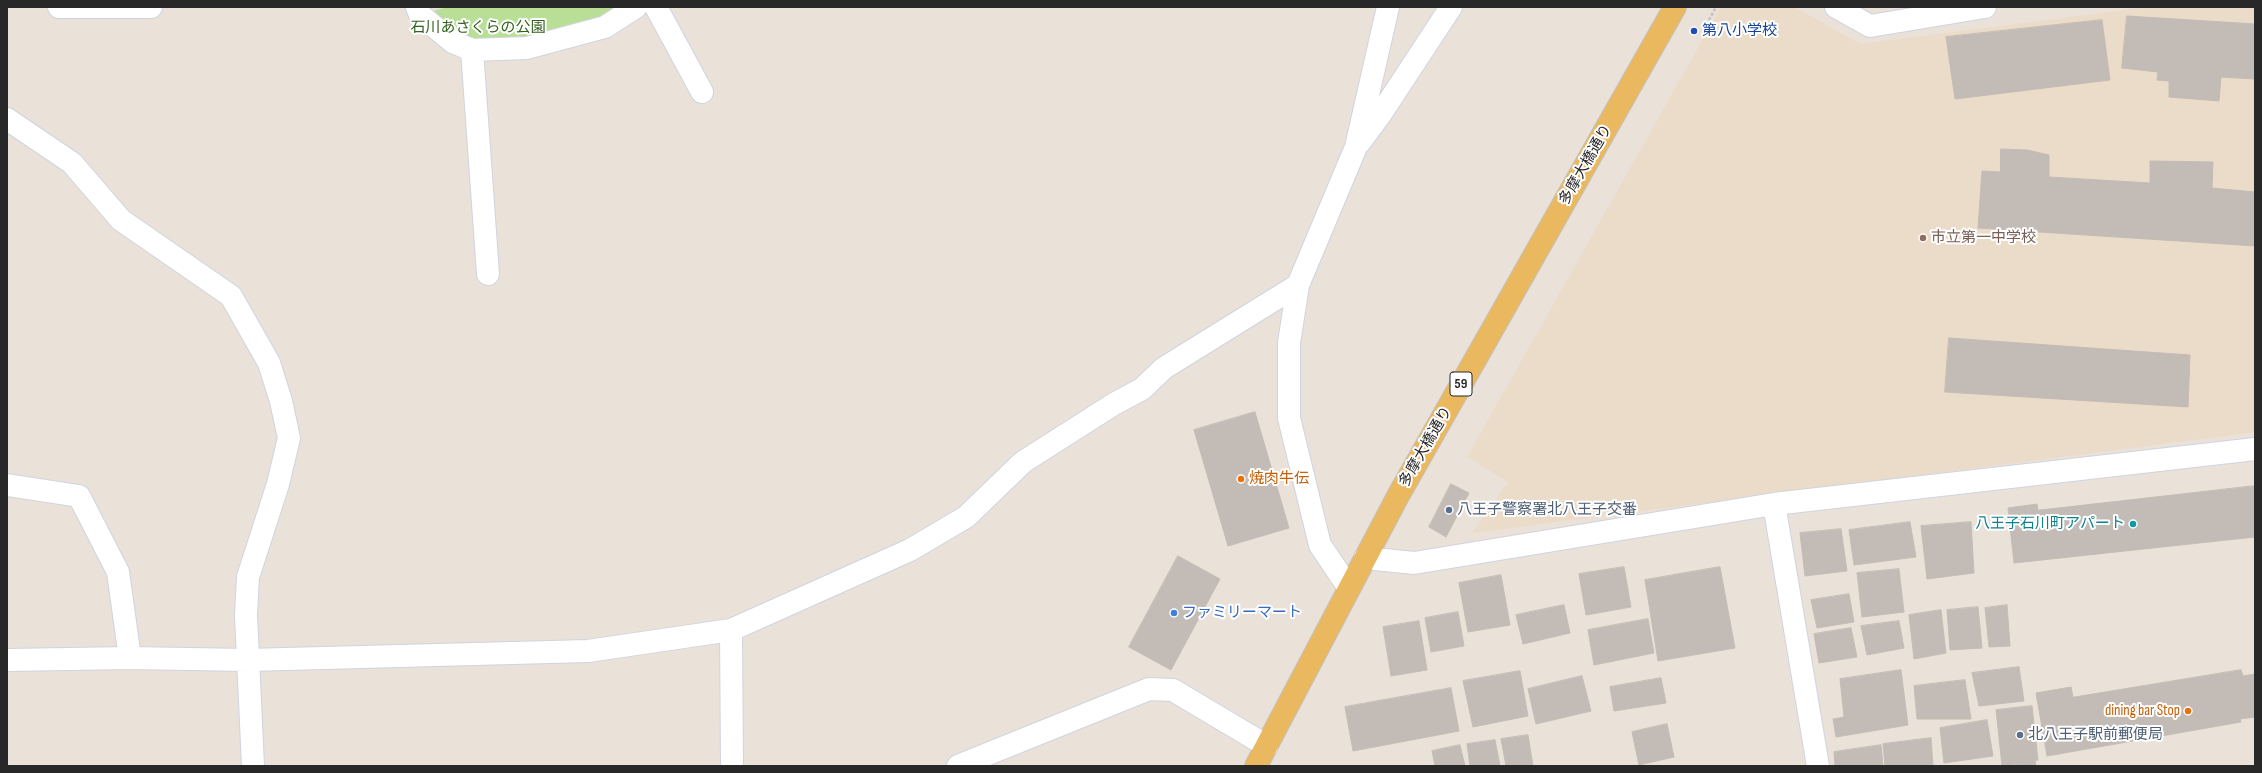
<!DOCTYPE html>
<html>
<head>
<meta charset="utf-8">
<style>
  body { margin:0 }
  #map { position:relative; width:2262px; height:773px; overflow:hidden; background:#eae1d9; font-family:"Sofia Sans Condensed",sans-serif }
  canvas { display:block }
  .frame { position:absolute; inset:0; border:8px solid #282828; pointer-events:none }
</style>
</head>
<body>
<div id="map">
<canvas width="2262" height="773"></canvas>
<div class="frame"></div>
</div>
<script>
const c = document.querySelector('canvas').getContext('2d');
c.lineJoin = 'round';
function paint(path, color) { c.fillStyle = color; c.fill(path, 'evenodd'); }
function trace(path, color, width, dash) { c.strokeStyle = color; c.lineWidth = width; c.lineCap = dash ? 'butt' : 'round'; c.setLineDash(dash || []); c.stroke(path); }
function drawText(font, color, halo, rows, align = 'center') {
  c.font = font + ' "Sofia Sans Condensed","Noto Sans JP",sans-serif'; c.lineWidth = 4; c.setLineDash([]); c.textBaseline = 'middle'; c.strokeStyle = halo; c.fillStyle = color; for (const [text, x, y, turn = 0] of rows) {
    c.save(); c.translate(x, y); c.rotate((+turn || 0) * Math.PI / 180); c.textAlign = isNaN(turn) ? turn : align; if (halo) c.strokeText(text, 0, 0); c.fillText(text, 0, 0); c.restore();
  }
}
paint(new Path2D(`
  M1721,7H1794L1861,44L2148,7H2255V432L1472,533L1508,482L1467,457Z`), '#ebdcc9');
paint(new Path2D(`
  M447,7H636L605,27L472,50L420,15Z`), '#b9df97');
const building = new Path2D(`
  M2127,16L2255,24V79L2221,77L2219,101L2169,97V81L2157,80L2158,72L2122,68Z
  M2102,20L2110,80L1955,99L1946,37Z
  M2001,149L2027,150L2049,155V177L2150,183V161L2213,162L2212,188L2255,192V246L1978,228L1982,171L2000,172Z
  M1949,338L2190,355L2188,407L1945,392Z
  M1255,412L1289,528L1228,546L1194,430Z
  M1451,484L1469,493L1446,537L1429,527Z
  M2255,486V537L2014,563L2008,508L2037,504L2038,510Z
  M1910,522L1916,557L1854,565L1849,530Z
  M1971,522L1974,573L1927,579L1921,526Z
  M1841,529L1847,571L1805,576L1800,533Z
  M1178,556L1220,579L1171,670L1129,647Z
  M1624,567L1631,607L1586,615L1579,574Z
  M1720,567L1735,648L1658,661L1645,580Z
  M1899,569L1904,612L1862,617L1857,573Z
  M1501,575L1510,625L1468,632L1459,583Z
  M1849,594L1854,622L1817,628L1811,600Z
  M1564,605L1570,633L1523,644L1516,615Z
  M2007,605L2010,646L1989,647L1985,608Z
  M1978,607L1982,648L1950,650L1947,610Z
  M1941,610L1946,653L1914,659L1909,615Z
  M1458,612L1464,646L1431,652L1425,618Z
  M1648,619L1654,653L1594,665L1588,630Z
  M1419,621L1427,670L1391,676L1383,627Z
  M1899,621L1904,648L1867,655L1861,626Z
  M1851,628L1857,657L1819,663L1814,634Z
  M2019,667L2024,701L1979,706L1972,673Z
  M1901,670L1908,725L1836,737L1833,719L1844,717L1840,679Z
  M2241,670L2243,676L2255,674V717L2240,719L2241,722L2047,756L2036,693L2071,687L2073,697Z
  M1520,671L1528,716L1473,727L1463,681Z
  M1582,676L1591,711L1536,724L1528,689Z
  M1661,678L1666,703L1614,711L1610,687Z
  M1965,680L1971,719H1917L1914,686Z
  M1451,688L1459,731L1353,751L1345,707Z
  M2032,706L2038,760L2035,761L2036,766H2017L2016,764L2002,766L1996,710Z
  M1987,720L1993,756L1944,763L1940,728Z
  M1667,724L1674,757L1639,765L1632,732Z
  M1528,735L1533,766H1506L1501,739Z
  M1931,738L1933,766H1885L1883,744Z
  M1495,740L1500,766H1470L1467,744Z
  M1460,745L1465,766H1435L1432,751Z
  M1881,745L1883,766H1835L1834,752Z`);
paint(building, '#c2bbb6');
trace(building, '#c5bcb4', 1);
const minor = new Path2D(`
  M417,7L420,15L453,42L472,50L527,48L605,27L636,7
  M656,7L702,92
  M1836,7L1870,26L1985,7
  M472,50L488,274
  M7,119L72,163L121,220L231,296L269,363L281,401L289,438L278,484L248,577L246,615L253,766
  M1360,142L1380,115L1451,7
  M7,485L79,496L118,572L130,658
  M1774,504L1818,766
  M1365,558L1414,563L1774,504L2255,449
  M1349,588L1320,545L1289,418V343L1298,285L1356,147L1388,7
  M731,630L732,766
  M7,660L130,658L248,660L588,651L731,630L910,550L966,517L1023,462L1114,404L1142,389L1164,368L1298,285
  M958,766L1149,689L1173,690L1267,746`);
const tertiary = new Path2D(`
  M59,7H151`);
const primary = new Path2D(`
  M1256,766L1398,496L1675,7`);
trace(minor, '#cfd4e0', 24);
trace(tertiary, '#cfd4e0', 24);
trace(primary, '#c3c3c3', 24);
trace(new Path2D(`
  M1709,20L1716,7`), '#c3c3c3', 2.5, [3, 2]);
trace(minor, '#fff', 22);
trace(tertiary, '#fff', 22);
trace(primary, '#eab85e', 22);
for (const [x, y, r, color] of [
  [1694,31,4,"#1a4fb4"],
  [1923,238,4,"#8d6e63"],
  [1241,479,4,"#e8710a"],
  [1449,510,4,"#5c6f8a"],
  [2133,524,4,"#0f9aa8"],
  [1174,613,4,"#3f7fe0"],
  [2188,711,4,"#e8710a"],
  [2020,735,4,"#5c6f8a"]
]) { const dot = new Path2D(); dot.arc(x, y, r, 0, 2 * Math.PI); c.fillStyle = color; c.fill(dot); trace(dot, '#fff', 1.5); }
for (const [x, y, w] of [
  [1461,384,22]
]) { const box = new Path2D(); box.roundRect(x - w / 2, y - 12, w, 24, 3); c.fillStyle = '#fff'; c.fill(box); trace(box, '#282828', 1); }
drawText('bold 14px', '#282828', null, [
  ["59",1461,384]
]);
drawText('15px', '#33611c', '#fff', [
  ["石川あさくらの公園",478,28]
]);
drawText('15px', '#164399', '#fff', [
  ["第八小学校",1702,31]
], 'left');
drawText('15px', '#282828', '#fff', [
  ["多摩大橋通り",1586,165,-60],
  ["多摩大橋通り",1426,447,-60]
]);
drawText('15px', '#785e54', '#fff', [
  ["市立第一中学校",1931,238]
], 'left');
drawText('15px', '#c56008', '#fff', [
  ["焼肉牛伝",1249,479],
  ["dining bar Stop",2180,711,"right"]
], 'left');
drawText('15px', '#4e5e75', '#fff', [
  ["八王子警察署北八王子交番",1457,510],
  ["北八王子駅前郵便局",2028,735]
], 'left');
drawText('15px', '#0d838f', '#fff', [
  ["八王子石川町アパート",2125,524]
], 'right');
drawText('15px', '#366cbe', '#fff', [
  ["ファミリーマート",1182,613]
], 'left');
</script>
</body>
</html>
